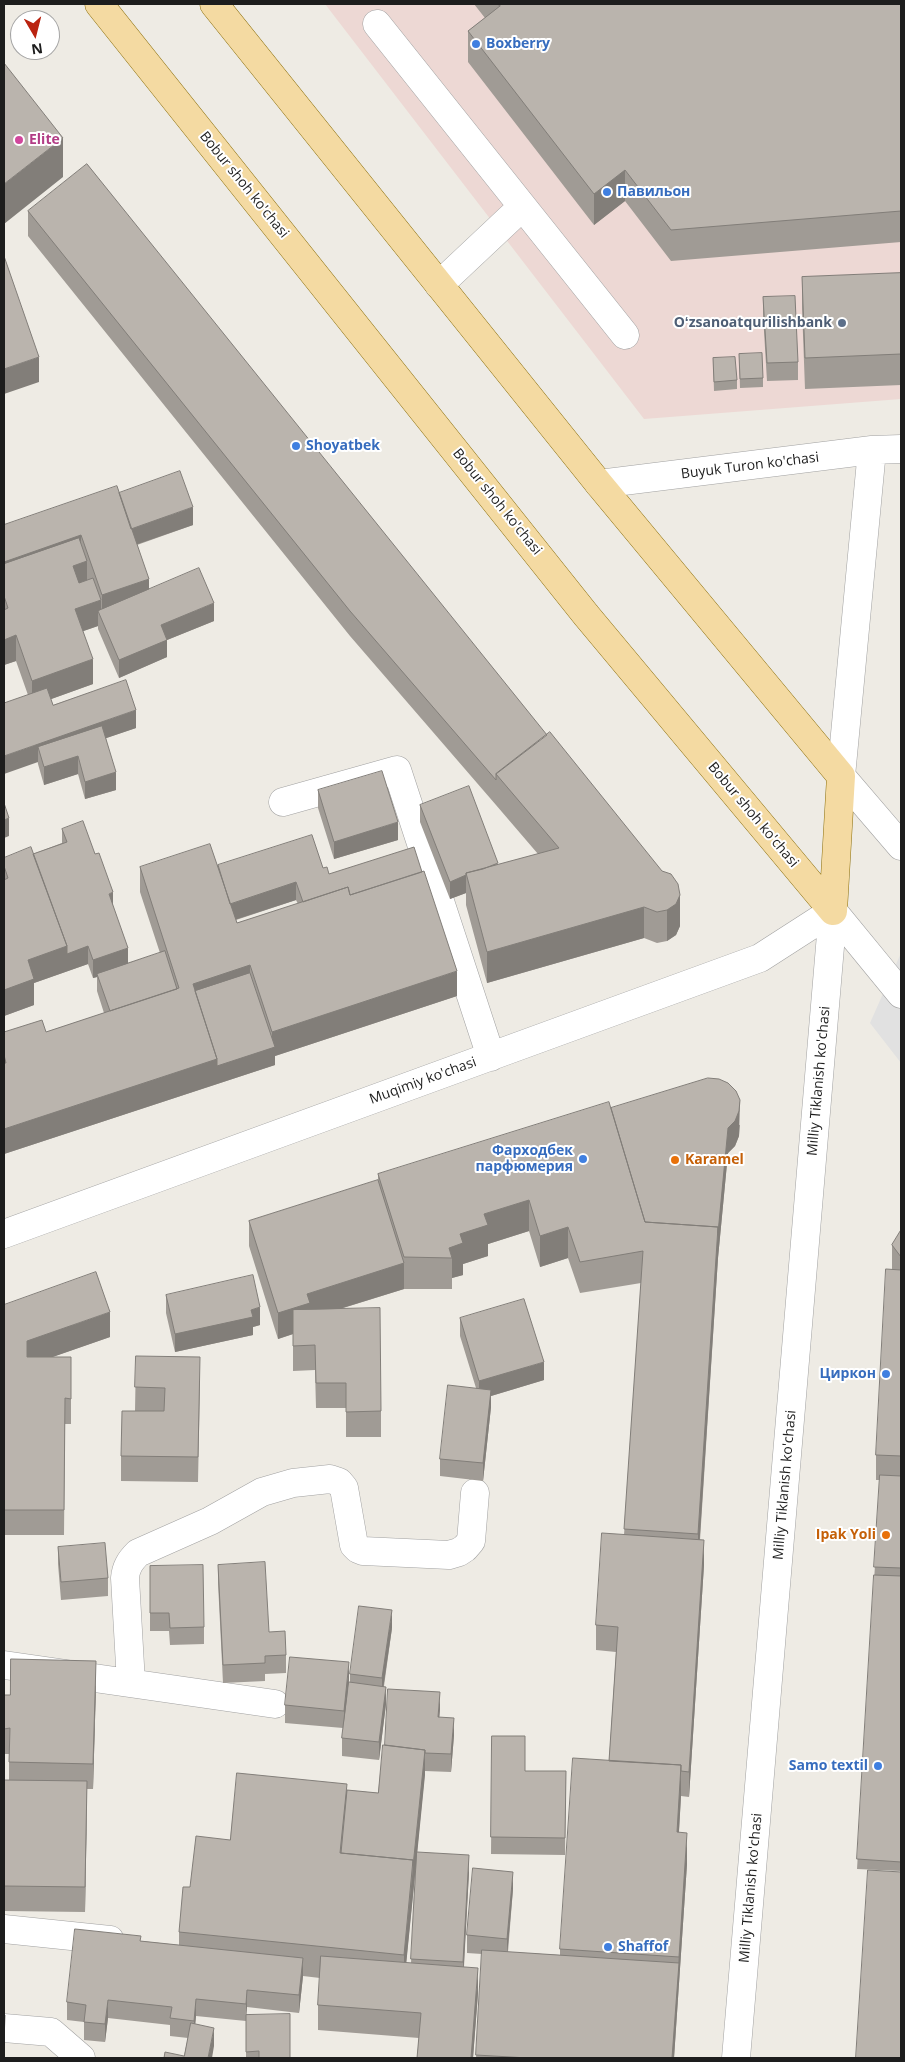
<!DOCTYPE html>
<html>
<head>
<meta charset="utf-8">
<style>
  body { margin:0 }
  #map { position:relative; width:905px; height:2062px; overflow:hidden; background:#eeebe4; font-family:"Open Sans",sans-serif }
  canvas { display:block }
  .frame { position:absolute; inset:0; border:5px solid #1d1d1d; pointer-events:none }
  .north { position:absolute; left:10px; top:10px; width:50px; height:50px; box-sizing:border-box; background:#fff; border:1px solid #a5a5a5; border-radius:50%; rotate:172deg; font-size:14px; font-weight:700; line-height:20px; text-align:center; color:#1d1d1d }
  .north::after { content:''; display:block; margin:auto; width:18px; height:22px; background:#ba2310; clip-path:polygon(50% 0,100% 100%,50% 72%,0 100%) }
</style>
</head>
<body>
<div id="map">
<canvas width="905" height="2062"></canvas>
<div class="frame"></div>
<div class="north">N</div>
</div>
<script>
const c = document.querySelector('canvas').getContext('2d');
c.lineJoin = 'round';
function paint(path, color) { c.fillStyle = color; c.fill(path, 'evenodd'); }
function trace(path, color, width, dash) { c.strokeStyle = color; c.lineWidth = width; c.lineCap = dash ? 'butt' : 'round'; c.setLineDash(dash || []); c.stroke(path); }
function drawText(font, color, halo, rows, align = 'center') {
  c.font = font + ' "Open Sans",sans-serif'; c.lineWidth = 4; c.setLineDash([]); c.textBaseline = 'middle'; c.strokeStyle = halo; c.fillStyle = color; for (const [text, x, y, turn = 0] of rows) {
    c.save(); c.translate(x, y); c.rotate((+turn || 0) * Math.PI / 180); c.textAlign = isNaN(turn) ? turn : align; if (halo) c.strokeText(text, 0, 0); c.fillText(text, 0, 0); c.restore();
  }
}
paint(new Path2D(`
  M325,4H901V399L644,419Z`), '#edd8d4');
paint(new Path2D(`
  M901,953V1063L870,1023Z`), '#e1e1e1');
const minor = new Path2D(`
  M377,24L625,335
  M439,285L522,207
  M872,450L841,776L901,846
  M599,484L872,450L901,449
  M283,802L397,770L491,1057
  M833,911L901,994
  M4,1234L760,958L833,911
  M4,1665L275,1704
  M131,1683L125,1578C126,1567 130,1561 138,1553L210,1521L262,1492L293,1483L330,1479L339,1482L344,1488L354,1545L358,1549L363,1551L449,1555L459,1552L465,1548L471,1541L475,1493
  M4,1929L110,1940
  M4,2028L51,2032L81,2058
  M736,2058L833,911`);
const major = new Path2D(`
  M99,4L586,615L833,911
  M214,4L599,484L841,776L833,911`);
trace(minor, '#a1a1a1', 29);
trace(major, '#8b6f0c', 29);
trace(minor, '#fff', 28);
trace(major, '#f4daa2', 28);
paint(new Path2D(`
  M474,4H901V242L671,261L625,201L594,225L468,62V31L485,18Z
  M87,164L680,926L676,935L667,941L657,943L644,938L487,983L466,905V893L450,899L420,822V805L498,865L538,854L496,805L350,636L28,236V211Z
  M901,273V385L805,389L802,308V277Z
  M763,297L798,362V380L767,381L763,315Z
  M739,354L763,378V387L740,388Z
  M713,358L737,380V389L714,391Z
  M119,493L193,525L137,545L149,590L214,621L167,640V657L119,678L98,629V626L83,631L93,684L51,699L53,705L136,728L106,738L116,790L85,799L78,774L44,785L38,764L28,695L16,661L4,665V525Z
  M318,790L398,840L334,859L318,808Z
  M62,829L113,906L128,963L160,953L140,892V867L218,865L323,868L457,996L275,1056V1065L4,1154V1032H46L104,1013L97,991V977L93,978L88,964L34,983V1005L4,1016V858L33,854L62,843ZM296,900L298,904L237,923L236,920Z
  M611,1108L740,1125L739,1136L735,1146L728,1153L718,1258L700,1540L704,1565L689,1797L681,1796L679,1832L687,1864L674,2058H476L482,1954L467,1953V1935L513,1889L508,1952L560,1955V1949L609,1761L616,1652L596,1650V1625L624,1535L641,1283L580,1293L568,1258L540,1267L529,1231L488,1244V1256L463,1264V1275L452,1278V1289H404L340,1309L381,1411V1437H346V1408H316L315,1370L293,1371V1334L278,1339L249,1246V1221L378,1180V1174Z
  M901,1230V1871L857,1869L880,1480H876V1455L892,1269V1245Z
  M166,1295L260,1325L253,1327V1335L175,1352L166,1313Z
  M4,1305L110,1337L52,1357H71V1424H65L64,1535H4Z
  M460,1318L544,1380L491,1396V1407L483,1481L440,1476V1459L476,1388L460,1336Z
  M136,1356L200,1382L198,1482L121,1481V1456L135,1411Z
  M58,1547L108,1578V1596L61,1600L58,1564Z
  M218,1565L286,1655V1673L265,1674V1681L223,1683L218,1583Z
  M150,1566L204,1627V1644L170,1645L169,1631H150Z
  M392,1628L384,1686L386,1704L379,1760L342,1756V1738L343,1728L285,1723V1705L349,1680L347,1697L350,1683V1674Z
  M96,1686L93,1789H87L85,1912L4,1911V1780H9V1754H4V1695H10Z
  M440,1709L439,1717L454,1735L451,1772L425,1771L417,1852L469,1872L464,1967L478,1993L473,2058H417L419,2038L318,2030V2005L320,1978L303,1976L299,2013L247,2007L246,2015L290,2058H246V2020V2021L196,2016L195,2024L214,2046L184,2056L188,2038L170,2036V2025L108,2018L105,2042L84,2040V2022L67,2020V2002L141,1941L179,1945V1932L190,1887L230,1840L347,1790L378,1793L385,1745ZM416,1864L411,1963H406Z
  M492,1736L525,1771H566L565,1855L491,1854Z`), '#a09b95');
paint(new Path2D(`
  M63,138V177L4,224V184Z
  M625,170V201L594,225V194Z
  M39,357V382L4,394V369Z
  M193,507V525L129,547V530Z
  M81,535V560L4,587V562Z
  M87,561V586L73,591V566Z
  M149,579V604L102,620V595Z
  M101,600V617L98,611V626L75,634V609Z
  M214,603V621L167,640V657L119,678V660L161,625Z
  M16,635V661L4,665V640Z
  M93,659V684L32,706V681Z
  M136,710V728L42,760L38,747V762L4,774V756Z
  M78,756V774L44,785V767Z
  M116,772V790L85,799V782Z
  M9,818V836L4,838V820Z
  M398,822V840L334,859V842Z
  M466,875V893L450,899V882Z
  M296,882V900L228,922V905Z
  M113,892V910L109,894Z
  M680,895V926L676,935L667,941V910Z
  M644,907V938L487,983V952Z
  M67,946H88V964L34,983V1005L4,1016V990L28,960Z
  M128,948V966L97,974V977L93,978V960Z
  M250,965V990L198,1007L193,984Z
  M457,971V996L275,1056V1065L4,1154V1129L217,1059L272,1048V1032Z
  M740,1100L739,1136L735,1146L728,1153L718,1258L698,1565V1534L718,1227L728,1128Z
  M529,1200V1231L488,1244V1256L463,1264V1275L452,1278V1258L449,1248L460,1234L484,1214Z
  M568,1227V1258L540,1267V1236Z
  M404,1263V1289L310,1318L293,1334L278,1339V1313L307,1294Z
  M260,1307V1325L253,1327V1335L175,1352V1334Z
  M110,1312V1337L27,1366V1341Z
  M544,1362V1380L491,1396V1407L483,1481V1463L479,1399V1381Z
  M704,1540V1565L689,1797V1772Z
  M392,1610V1628L382,1696V1678Z
  M96,1661V1686L93,1789V1764Z
  M349,1662V1680L344,1728V1711Z
  M386,1687V1704L379,1760V1742Z
  M440,1692V1709L438,1735V1717Z
  M454,1718V1735L451,1772V1754Z
  M425,1750V1775L404,1986V1955Z
  M681,1765V1796L677,1863V1832Z
  M87,1781V1806L85,1912V1887Z
  M687,1833V1864L674,2058H672Z
  M469,1855V1872L463,1980V1962Z
  M513,1872V1889L507,1956V1939Z
  M303,1958V1976L299,2013V1995Z
  M478,1968V1993L473,2058H471Z
  M247,1990V2007L246,2021V2004Z
  M196,1999V2016L194,2039V2021Z
  M108,2000V2018L105,2042V2024Z
  M5,2015V2040L4,2058V2041Z
  M214,2028V2046L212,2058H208Z`), '#827e79');
const building = new Path2D(`
  M497,4H901V211L671,230L625,170L594,194L468,31L500,6Z
  M4,63L63,138L4,184Z
  M87,164L547,735L496,774V780L350,611L28,211Z
  M4,256L39,357L4,369Z
  M901,273V354L805,358L802,277Z
  M795,296L798,362L767,363L763,297Z
  M762,353L763,378L740,379L739,354Z
  M735,357L737,380L714,382L713,358Z
  M180,471L193,507L131,529L119,493Z
  M117,486L149,579L102,595L81,535L4,562V525Z
  M79,538L87,561L73,566L79,583L93,578L101,600L75,609L93,659L32,681L16,635L4,640V610L8,608L4,596V564Z
  M199,568L214,603L161,625L167,640L119,660L98,611Z
  M126,680L136,710L4,756V703L47,688L53,705Z
  M102,726L116,772L85,782L78,756L44,767L38,747Z
  M550,732L662,871L671,874L678,884L680,895L676,904L667,910L657,912L644,907L487,952L466,873L559,848L496,774Z
  M382,771L398,822L334,842L318,790Z
  M469,786L498,863L483,869L466,873V875L450,882L420,805Z
  M4,803L9,818L4,820Z
  M83,821L95,854L99,853L113,892L109,894L128,948L93,960L88,946L67,954V946L33,854L67,842L62,829Z
  M312,835L323,868L327,867L329,874L414,847L422,872L350,895L348,887L303,902L296,882L230,904L218,865Z
  M210,844L237,923L348,887L350,895L424,871L457,971L272,1032L250,965L193,984L217,1059L4,1129V1063H6L4,1055V1032L42,1020L46,1032L179,988L140,867Z
  M31,847L67,946L28,960L34,979L4,990V880L8,878L4,866V858Z
  M165,951L177,989L110,1011L97,974Z
  M250,973L275,1047L217,1066V1059L195,991Z
  M708,1078L719,1079L728,1083L736,1091L740,1100L739,1111L735,1121L728,1128L718,1233V1227L645,1222L611,1108Z
  M609,1102L645,1222L718,1227L698,1534L624,1529L643,1251L580,1262L568,1227L540,1236L529,1200L484,1214L488,1225L460,1234L463,1243L449,1248L452,1258L404,1257L378,1174Z
  M378,1180L404,1263L307,1294L310,1303L278,1313L249,1221Z
  M901,1230V1257L892,1245Z
  M886,1269L901,1270V1456L876,1455Z
  M96,1272L110,1312L27,1341V1357H71V1399L65,1398L64,1510H4V1305Z
  M253,1275L260,1307L251,1310L253,1317L175,1334L166,1295Z
  M524,1299L544,1362L479,1381L460,1318Z
  M380,1308L381,1411L346,1412V1383H316L315,1345L293,1346V1310Z
  M136,1356L200,1357L198,1457L121,1456L122,1411H164L165,1388L135,1387Z
  M448,1385L491,1390L483,1463L440,1459Z
  M880,1475L901,1476V1568L874,1567Z
  M602,1533L704,1540L689,1772L681,1771V1765L609,1761L618,1627L596,1625Z
  M105,1543L108,1578L61,1582L58,1547Z
  M265,1562L269,1632L285,1631L286,1655L265,1656V1663L223,1665L218,1565Z
  M203,1565L204,1627L170,1628L169,1613H150V1566Z
  M874,1575L901,1576V1862L857,1859Z
  M359,1606L392,1610L382,1678L350,1674Z
  M290,1657L349,1662L344,1711L285,1705Z
  M11,1659L96,1661L93,1764L9,1762L10,1728L4,1729V1695H10Z
  M349,1682L386,1687L379,1742L342,1738Z
  M388,1689L440,1692L438,1717L454,1718L451,1754L425,1753V1750L385,1745Z
  M492,1736H525V1771H566L565,1838L491,1837Z
  M383,1745L425,1750L413,1866V1860L341,1853L347,1790L378,1793Z
  M573,1758L681,1765L677,1832L687,1833L679,1957L560,1949Z
  M237,1773L347,1784L340,1853L413,1860L404,1955L179,1932L183,1887H190L196,1836L230,1840Z
  M4,1780L87,1781L85,1887L4,1886Z
  M417,1852L469,1855L463,1962L411,1959Z
  M473,1868L513,1872L507,1939L467,1935Z
  M868,1870L901,1872V2058H856Z
  M75,1929L141,1936L140,1941L303,1958L299,1995L247,1990L246,2004L196,1999L194,2021L170,2018L172,2007L108,2000L105,2024L84,2022L86,2005L67,2002Z
  M482,1950L679,1963L672,2058H528L476,2055Z
  M321,1956L478,1968L471,2058H417L421,2013L318,2005Z
  M290,2014V2058H259V2051L246,2052V2015Z
  M4,2015H5L4,2041Z
  M191,2023L214,2028L208,2058H164L165,2052L184,2056Z`);
paint(building, '#bab4ad');
trace(building, '#827e79', 1);
for (const [x, y, r, color] of [
  [476,44,5,"#3f7fe0"],
  [19,140,5,"#d1479c"],
  [607,192,5,"#3f7fe0"],
  [842,323,5,"#5c6f8a"],
  [296,446,5,"#3f7fe0"],
  [583,1159,5,"#3f7fe0"],
  [675,1160,5,"#e8710a"],
  [886,1374,5,"#3f7fe0"],
  [886,1535,5,"#e8710a"],
  [878,1766,5,"#3f7fe0"],
  [608,1947,5,"#3f7fe0"]
]) { const dot = new Path2D(); dot.arc(x, y, r, 0, 2 * Math.PI); c.fillStyle = color; c.fill(dot); trace(dot, '#fff', 2); }
drawText('bold 14px', '#366cbe', '#fff', [
  ["Boxberry",486,44],
  ["Павильон",617,192],
  ["Shoyatbek",306,446],
  ["Фарходбек",573,1151,"right"],
  ["парфюмерия",573,1167,"right"],
  ["Циркон",876,1374,"right"],
  ["Samo textil",868,1766,"right"],
  ["Shaffof",618,1947]
], 'left');
drawText('bold 14px', '#b23c85', '#fff', [
  ["Elite",29,140]
], 'left');
drawText('14px', '#1d1d1d', '#fff', [
  ["Bobur shoh ko'chasi",244,185,51],
  ["Buyuk Turon ko'chasi",750,466,-7],
  ["Bobur shoh ko'chasi",497,502,51],
  ["Bobur shoh ko'chasi",753,815,50],
  ["Muqimiy ko'chasi",423,1081,-20],
  ["Milliy Tiklanish ko'chasi",819,1081,-85],
  ["Milliy Tiklanish ko'chasi",785,1485,-85],
  ["Milliy Tiklanish ko'chasi",751,1888,-85]
]);
drawText('bold 14px', '#4e5e75', '#fff', [
  ["Oʻzsanoatqurilishbank",832,323]
], 'right');
drawText('bold 14px', '#c56008', '#fff', [
  ["Karamel",685,1160],
  ["Ipak Yoli",876,1535,"right"]
], 'left');
</script>
</body>
</html>
